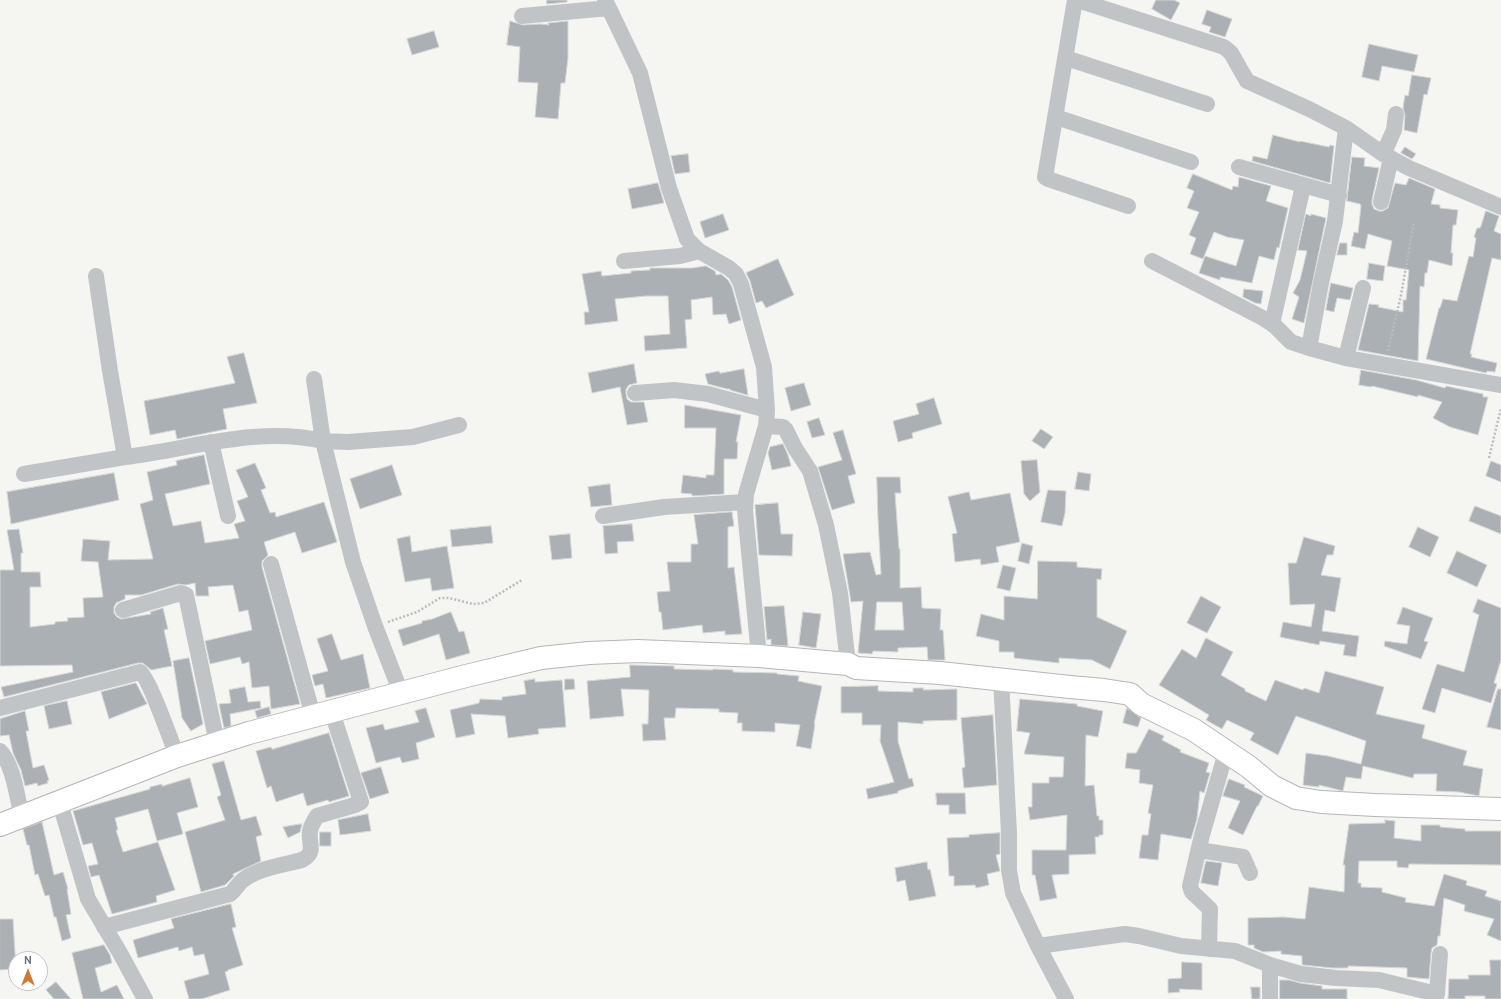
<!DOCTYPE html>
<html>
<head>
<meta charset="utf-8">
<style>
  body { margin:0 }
  #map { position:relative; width:1501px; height:999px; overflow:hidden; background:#f5f5f2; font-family:Cabin,sans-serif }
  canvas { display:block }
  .north { position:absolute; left:8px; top:951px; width:40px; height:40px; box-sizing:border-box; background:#fff; border:1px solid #c2c6cc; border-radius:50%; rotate:0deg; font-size:11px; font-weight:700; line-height:16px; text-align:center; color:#677080 }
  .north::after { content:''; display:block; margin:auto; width:14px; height:18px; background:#d37834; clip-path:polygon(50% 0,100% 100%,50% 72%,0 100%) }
</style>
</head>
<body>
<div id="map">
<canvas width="1501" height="999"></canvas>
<div class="north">N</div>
</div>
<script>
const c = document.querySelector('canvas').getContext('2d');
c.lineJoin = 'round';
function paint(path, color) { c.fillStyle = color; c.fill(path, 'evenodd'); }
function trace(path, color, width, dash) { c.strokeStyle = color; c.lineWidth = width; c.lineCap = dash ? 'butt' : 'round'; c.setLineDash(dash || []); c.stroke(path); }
const building = new Path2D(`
  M547,0H567V2L547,4Z
  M1156,0H1174L1180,3L1171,20L1152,9Z
  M1207,10L1232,19L1225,37L1209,32L1211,27L1202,24Z
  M510,21L523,25L540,24L549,25L548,23L568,21V58L565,83H561L558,119L535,117L538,83L518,82L520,47L507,45Z
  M434,31L439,47L412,55L407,39Z
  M1369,44L1418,55L1414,72L1382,66L1379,81L1362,77Z
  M1412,75L1431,78L1427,95L1424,94L1417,133L1404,130L1405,115L1403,108L1405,95L1408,96Z
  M1273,135L1300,142V141L1329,147L1330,145L1334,146L1330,183L1252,161L1253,156L1267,159Z
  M1405,147L1416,154L1412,159L1401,153Z
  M688,154L690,172L675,174L671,156Z
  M1352,157L1365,158L1364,166L1379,168L1372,200V204L1374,209L1379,211H1383L1388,208L1395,183L1406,185L1409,178L1435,189L1431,204L1440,205V208L1458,210L1456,225H1453L1451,253H1453L1452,266L1429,260L1427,273H1425L1424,287L1420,286L1418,361L1358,350L1369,304L1379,305L1378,307L1403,312V300H1406L1409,270L1387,266L1392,241L1368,234L1365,249L1351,246L1354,232L1358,233L1361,206L1360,204L1347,201Z
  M1193,174L1232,190L1233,186L1238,187L1239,177L1271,186L1266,201L1288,208L1279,248L1277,247L1274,260L1259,256L1252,283L1220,277V280L1199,273L1205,256L1236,266L1244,240L1227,237L1214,232L1203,259L1190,254L1196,238L1189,235L1199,212L1187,208L1194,191L1187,188Z
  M658,183L664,203L632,209L628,189Z
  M1486,211L1499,216L1494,231L1501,234V260L1492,258L1470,354H1472L1471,357L1497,363L1495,372L1487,371L1486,373L1426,359L1439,308H1440L1443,299L1457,301L1469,256L1473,257L1476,238L1474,237L1477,228H1480Z
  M723,214L729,230L705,238L700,222Z
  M1306,214L1311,216V214L1326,218L1304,323L1292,319L1299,297L1293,293L1300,280L1307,251L1298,250Z
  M1340,243H1347V255H1337Z
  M778,259L794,295L766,308L762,301L756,303L750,281L746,273Z
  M1369,263L1385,266L1383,281L1367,279Z
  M706,266L715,271L716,275L721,274L728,280L732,287L741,320L729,324L726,314L713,315L712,297L691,300L692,319L685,320L687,348L645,351L644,336L670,334L668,296H646L615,299L618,321L585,325L584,312H589L582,274L601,271L602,276L631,273V271L650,270V268H692Z
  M1331,283L1353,288L1350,300L1337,298L1334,312L1326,310Z
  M1244,289L1263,291L1261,304L1255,303L1243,297Z
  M244,353L257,403L223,409L227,429L177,439L175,430L150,435L144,401L235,383L227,357Z
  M634,364L637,383L629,385L626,389V394L627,399L631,402H644L648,422L627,425L620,387L592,393L588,373Z
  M744,369L748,395H747L730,390V389H727L708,384L705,374L719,371L720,373Z
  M1361,370L1416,380L1445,388L1446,386L1483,394V397H1488L1478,435L1450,427L1433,418L1442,402L1418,395V397L1372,386L1371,387L1359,385Z
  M804,383L811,405L791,411L785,388Z
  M934,398L942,424L912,433L913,438L898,442L893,421L919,414L916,404Z
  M685,405L741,415L736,442H738L737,459H724V494L692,496V494L681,493L683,475L706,478V475H714L716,428H685Z
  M819,418L825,435L812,438L807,422Z
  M1041,429L1053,437L1044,449L1032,441Z
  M843,430L856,474L848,476L855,503L832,510L818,467L842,460L833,433Z
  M783,444L788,455L791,466L772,470L768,453L770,447Z
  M204,455L210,484L165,494L173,526L201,521L205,543L239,538L234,524L245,521L237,501L248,497L236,470L255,463L266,488L261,490L270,513L275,512L276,517L324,502L337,542L302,553L295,532L264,542L268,555L262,561V567L300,704L271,709L269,686L252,688L249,662L242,664L240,657L210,664L205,641L252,630L248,610L239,612L233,585L208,587L209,596H196L195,583L186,585L178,584L141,595H125V599L116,603L114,607V613L117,617L121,619L151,614L150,612L163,608L168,629L164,630L172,666L151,670L143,663H138L4,697L1,687L73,672L72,665L0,666V570H14L7,530L19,529L23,553H21V572H40L41,587H30V627L55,624V622L68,621L67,618L84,617L83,598L103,597L98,562L81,561L83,539L110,541L108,560L153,559L140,504L153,500L147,472L177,465L176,461Z
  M1037,460L1040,492L1030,501L1024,494L1021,461Z
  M1491,461L1501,465V482L1486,476Z
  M392,465L402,495L360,509L350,479Z
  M1078,472L1091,474L1089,491L1075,489Z
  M114,473L119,500L11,524L7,492Z
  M877,477H900L901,493H895L899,549H900V588L921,587L922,608L941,609L940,630H943L945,660H928L927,647L898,648V652L873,651L872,654L858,653L863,601L851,602L843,554L870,552L876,575L881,574L878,519ZM877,602H902L904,630H875Z
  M610,484L612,505L591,507L588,487Z
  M1048,490L1066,491L1065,513L1062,526L1041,522Z
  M969,492L971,500L1010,493L1020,542L996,547L999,562L981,565L980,559L955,562L952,534L957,533L948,497Z
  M778,503L781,534H793L792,556L759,555L755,505Z
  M1475,506L1501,516V534L1469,521Z
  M732,512L734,526L728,527V568L734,567L742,634L725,635V631L703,633L702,625L663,630L661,612H659L657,592L670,591L667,562H691V544H698L694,515Z
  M632,524L634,541L617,542L618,553L605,554L603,526Z
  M491,526L493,543L452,547L450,530Z
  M1418,527L1439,537L1430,557L1409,547Z
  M570,534L572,558L552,560L549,536Z
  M410,536L412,552L447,546L454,588L432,591L430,578L405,582L397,539Z
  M1304,537L1335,546L1333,555H1327L1321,575L1341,578L1335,612L1325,610L1322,631L1359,636L1356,657L1343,655L1345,645L1320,641L1319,645L1280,637L1283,622L1311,627L1315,604L1290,605L1288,563H1296Z
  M1022,543L1033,546L1029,564L1018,561Z
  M1457,551L1487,565L1477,587L1447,573Z
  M1038,561L1077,562V567L1102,569L1101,580L1097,579V617L1127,631L1110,669L1092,660L1059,658V663L1014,658V652H999V641L976,636L981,614L1004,620V596L1037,599Z
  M1003,565L1016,568L1010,591L997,588Z
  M1201,596L1221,607L1207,633L1187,623Z
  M1478,599L1501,608V660L1494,683L1497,684L1491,703L1442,688L1435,713L1422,709L1437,664L1464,672L1479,615L1473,612Z
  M784,606L788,646L771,645V639L767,640L764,607Z
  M1403,607L1433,618L1424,641L1428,642L1421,659L1384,646L1385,641L1407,644L1410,626L1397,624Z
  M451,612L459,632L464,631L470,653L446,660L439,634L403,646L398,630L422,623V621L432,619Z
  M803,612L821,614L816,648L799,645Z
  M332,634L341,660L363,654L370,688L326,698L323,684L315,686L312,675L328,671L317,639Z
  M1206,638L1233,652L1221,675L1245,689V691L1266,701L1275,680L1303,690L1304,688L1319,693L1325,671L1384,687L1376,714L1425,725L1422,738L1467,751L1463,765L1483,769L1479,796L1459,792L1436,791L1437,774H1414L1413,778L1363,766L1361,779L1346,777L1343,791L1319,785V787L1303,785L1306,753L1328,756L1361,764L1366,741L1296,716L1278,755L1250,740L1254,733L1227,720L1222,729L1206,720L1209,715L1159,685L1182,649L1196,658Z
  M189,658L203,724L191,731L182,718L173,661Z
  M630,665L674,666V669L713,670V669L733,670V672L777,673V674L799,676L798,681L822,686L814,724H815L811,749L796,746L800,725L775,723V732L742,731V723H737L738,713L719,712V709L676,708L675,718H664L666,740L643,741L642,724H648L649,690L621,689L624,716L590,719L587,681L630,677Z
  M535,679V682L562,680L566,727L538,729L539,734L508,738L505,716L471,714L475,734L456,738L450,710L479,703L480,699L502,700V697L526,694L524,681Z
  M565,679H574L575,689L565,690Z
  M136,683L147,704L109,719L101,692Z
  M878,686V691L913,692V688H924L923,690L957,689V720L923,721V724L898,722V741L909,779L912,778L914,786L898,791V793L868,799L866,789L894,782L880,741L881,725H862V713H841V687Z
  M245,687L248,702L260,701L261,708L230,714L231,726L224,728L219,704L231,703L229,690Z
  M1498,689H1501V730L1487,727Z
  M1020,699L1077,704V706L1103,711L1098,737L1086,735L1085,786L1094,785L1097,816H1099V820H1103V835H1099V837H1095L1096,854L1069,855V874L1052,875L1057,898L1040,901L1035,875H1032V850H1066L1067,815L1030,820L1028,807H1032V783H1049V777H1063L1064,757L1024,754L1030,733L1017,731Z
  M67,701L72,724L49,729L44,706Z
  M269,707L271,714L257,718L255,711Z
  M426,708L435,737L416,743L419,759L402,763L400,757L376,763L366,728L383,724L385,730L419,722L415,711Z
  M1127,708L1141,718L1138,727L1123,723Z
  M25,711L29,731H26L33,768L44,765L49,780L47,781L48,783L38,786L37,783L25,786L21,770L13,753L9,735L0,736V719Z
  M993,715L997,785L964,788L962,768L965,767L961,718Z
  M1149,729L1164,736L1162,740L1181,750L1180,752L1209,763L1206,772L1210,773L1204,793L1200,791L1197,819L1191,839L1161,834L1158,860L1139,858L1142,835H1148L1151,814L1148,813L1153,785L1139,783L1140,770L1125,768L1127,753H1136Z
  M329,733L349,796L329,802L328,800L307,806L303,793L276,802L271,786L267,788L256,751L271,747L272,749Z
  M224,761L241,820L256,816L262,835L256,837L261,861L233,874L234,876L225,885L201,892L185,832L225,820L217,797L221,795L212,764Z
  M381,767L389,793L370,799L361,773Z
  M190,778L198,807L177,813L183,834L157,841L148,809L115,818L118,830H116L123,852L158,842L175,890L156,896L157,902L112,914L99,875L91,877L88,866L98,864L92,843L83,845L73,811L150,789V787L162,784V786Z
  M1229,779L1245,785L1244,787L1263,796L1258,806H1257L1243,835L1228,828L1240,801L1223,796Z
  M936,793H965L966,814H949V805H937Z
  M368,814L371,831L340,835L338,820Z
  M1385,820L1395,821L1394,838L1421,841V825H1440V827L1465,829V831H1501V865L1409,864L1408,868L1397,867V861H1359L1358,883H1361V887L1382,888V892L1406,898L1405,902L1434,906L1444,874L1467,881L1466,885L1487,891L1485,896L1501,901V941L1487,935L1494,919L1464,911L1465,905L1444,898L1440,936H1438L1437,945L1432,948L1431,953L1429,979L1407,977V968L1348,966V968H1332L1303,965L1302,964V956L1281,954V951L1263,952L1254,948V945H1248V918L1283,917L1305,919L1309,887L1344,892L1345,865H1343L1349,824L1385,823Z
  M42,822L54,875L63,872L68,889H67L71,914L66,915L71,938L62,941L56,917H54L49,895L45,896L38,874L35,875L29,845H27L23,829Z
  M302,824L300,832L288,838L283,827Z
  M320,832H331V846H320Z
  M1000,833V854L996,855L1000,871L987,874L989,885L976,888L975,885L954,886V876H949L947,838L969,837V835Z
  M1206,861L1222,863L1218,886L1201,883Z
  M927,862L928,870L930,869L936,896L909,901L905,880L897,882L895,868Z
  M231,904L236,927L232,928L243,965L228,970V971L225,972L230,990L202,999H189L184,981L209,974L204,954L194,956L192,947L179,951L178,947L138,958L133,940L174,928L171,919Z
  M0,919H13L16,969L0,970Z
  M104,945L110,955L112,963L95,968L101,992L117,985L124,999H83L72,953Z
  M1490,960H1501V999H1485V996H1465V999H1448L1449,979H1469L1468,975H1490Z
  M1182,962L1202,963V990L1179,989L1180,992L1168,993V979L1181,978Z
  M1280,980H1289L1300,983L1322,986V989H1347V999H1280Z
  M56,982L71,999H54L46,990Z
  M1251,987H1260V999H1252Z`);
paint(building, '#abb0b5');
trace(building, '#d6d7d5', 1);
const trunk = new Path2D(`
  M0,825L177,756L249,733L466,676L541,658L589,653L638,651L759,656L848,664L856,668L940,673L1070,687L1104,690L1130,694L1141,704L1194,730L1249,767L1272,786L1296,798L1321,802L1375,805L1501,809`);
trace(trunk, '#b4b6ba', 24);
trace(new Path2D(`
  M1388,351L1401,295L1414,222
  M1489,458L1501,408
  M388,622L417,612L440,598H449L473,604L484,603L522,580`), '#bbbcbf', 2.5, [2, 2]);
trace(new Path2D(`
  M605,0L640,73L669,188L687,239L699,251L729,268L736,274L741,284L764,367L767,410L766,426L746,494L745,510L759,656
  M1075,0L1045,177L1048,179L1128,206
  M1077,0L1224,47L1231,53L1247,81L1309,109L1346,128L1383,154L1409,168L1501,207
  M522,16L609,8
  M1066,58L1207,104
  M1056,117L1191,162
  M1378,150L1386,148L1394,130L1396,114
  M1239,167L1339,195
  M1381,202L1391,158
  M624,261L680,256L699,251
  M1152,261L1261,317L1274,325L1291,342L1309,348L1346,358L1501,385
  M96,276L110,371L125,457C191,449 257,426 323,441L353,562L375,626L401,693
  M1272,324L1303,186
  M1309,348L1321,283L1335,221L1346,128
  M1346,358L1363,288
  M314,379L323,441L348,442L413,437L459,425
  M635,393L674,390L708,394L767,410
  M766,426L783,427L786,430L795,448L810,471L826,525L840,593L848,664
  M211,442L228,516
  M24,474L125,457
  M603,516L664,507L745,502
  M271,564L313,716
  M123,610L181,593L186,595L217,743
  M1001,679L1009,833V870L1013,893L1038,946L1066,999
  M0,708L140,672C148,676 172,743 177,756
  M0,751C14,766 17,798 22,817
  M60,803L88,899L120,953L145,999
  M1199,850L1243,857L1250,873
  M104,927L230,894C235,890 238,884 243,880C259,868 283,865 302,860C317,852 308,844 310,831C311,825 314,821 317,816L355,805L361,802L332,712
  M1038,946L1110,936L1125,934L1139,936L1181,946L1235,951L1270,965L1301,974L1336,978L1379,980L1437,994L1440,954
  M1209,949L1210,909L1192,892L1190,886L1202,835L1226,752
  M1270,999V965`), '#c1c4c7', 16);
trace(trunk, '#fff', 22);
</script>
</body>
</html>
